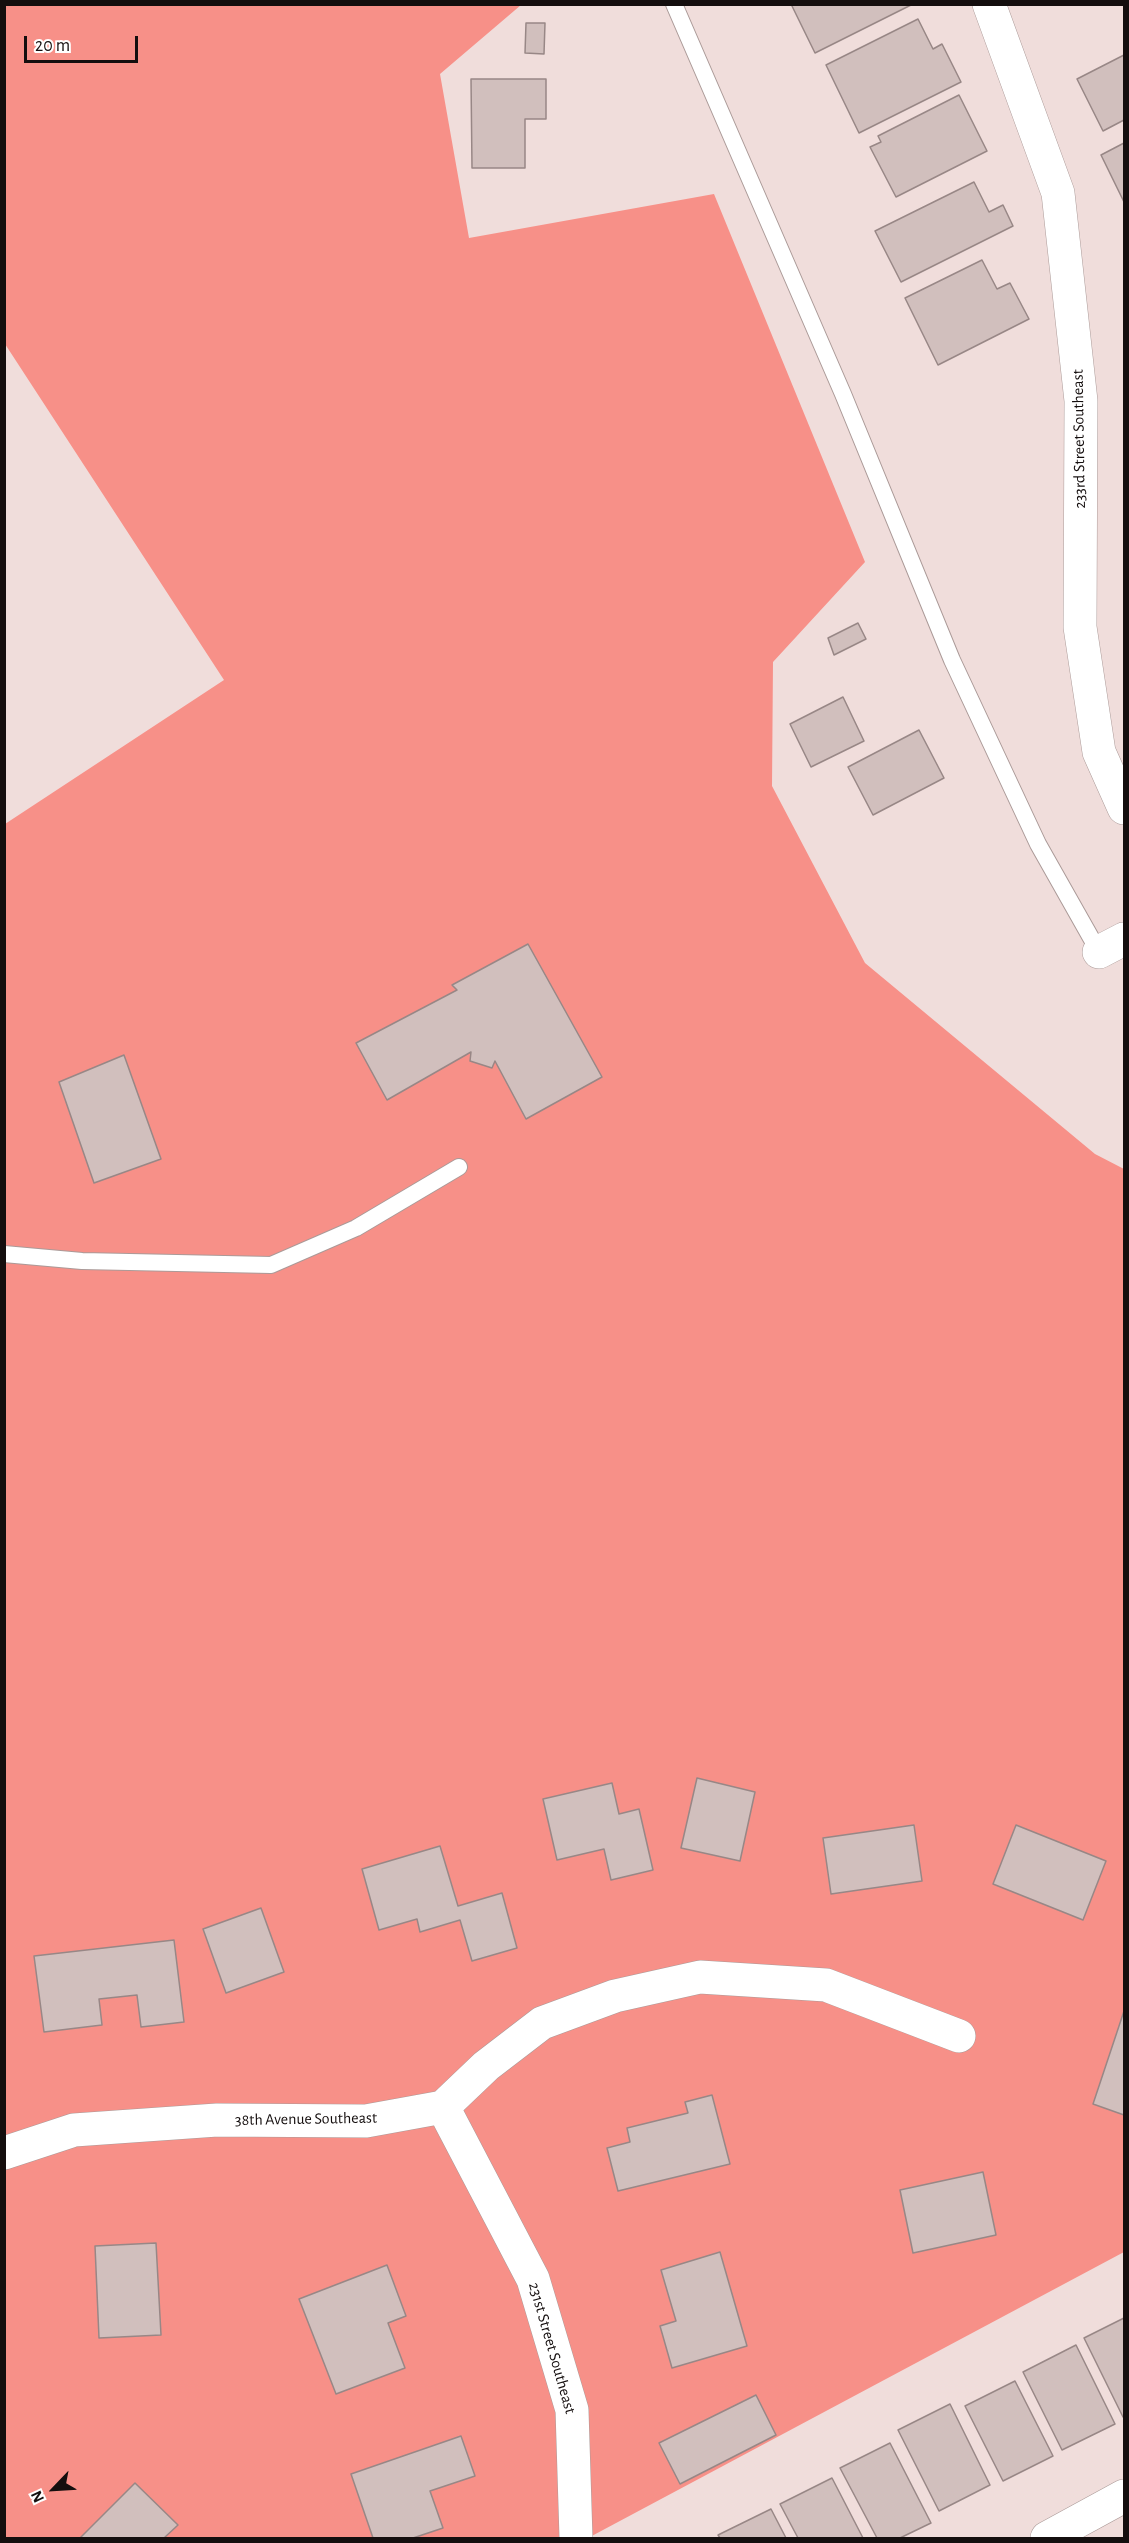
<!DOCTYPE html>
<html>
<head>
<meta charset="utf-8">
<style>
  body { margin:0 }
  #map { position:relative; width:1129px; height:2543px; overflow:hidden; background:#f0dddb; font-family:"Alegreya Sans",sans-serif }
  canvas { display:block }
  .frame { position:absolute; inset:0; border:6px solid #140e0e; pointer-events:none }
  .north { position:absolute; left:24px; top:2459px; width:60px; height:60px; -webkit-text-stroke:4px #fff; paint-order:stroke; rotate:245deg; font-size:16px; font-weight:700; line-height:24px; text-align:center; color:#140e0e }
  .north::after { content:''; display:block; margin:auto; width:21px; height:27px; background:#140e0e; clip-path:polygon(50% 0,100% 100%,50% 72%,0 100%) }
  .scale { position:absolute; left:24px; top:36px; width:114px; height:27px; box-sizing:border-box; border:3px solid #140e0e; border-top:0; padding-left:8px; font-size:18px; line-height:21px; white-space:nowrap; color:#140e0e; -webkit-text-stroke:4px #fff; paint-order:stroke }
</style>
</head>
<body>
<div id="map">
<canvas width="1129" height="2543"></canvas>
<div class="frame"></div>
<div class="north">N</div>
<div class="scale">20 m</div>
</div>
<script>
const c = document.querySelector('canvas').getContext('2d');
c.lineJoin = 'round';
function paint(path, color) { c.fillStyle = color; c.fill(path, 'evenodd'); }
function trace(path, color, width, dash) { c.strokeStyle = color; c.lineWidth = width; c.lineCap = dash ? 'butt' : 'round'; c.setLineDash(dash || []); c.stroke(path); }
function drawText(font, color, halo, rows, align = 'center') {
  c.font = font + ' "Alegreya Sans",sans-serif'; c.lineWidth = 6; c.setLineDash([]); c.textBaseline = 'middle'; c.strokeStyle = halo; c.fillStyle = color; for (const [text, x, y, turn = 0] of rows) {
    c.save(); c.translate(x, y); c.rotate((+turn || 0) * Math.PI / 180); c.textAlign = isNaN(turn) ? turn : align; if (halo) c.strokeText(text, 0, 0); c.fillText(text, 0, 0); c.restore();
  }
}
paint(new Path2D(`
  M5,5H521L440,74L469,238L714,194L865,562L773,662L772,786L865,963L1095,1154L1124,1169V2252L588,2538H5V824L224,680L5,344Z`), '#f79088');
const building = new Path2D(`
  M791,4H913L815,53Z
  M918,19L933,49L942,44L961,82L859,133L826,65Z
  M526,23H545L544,54L525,53Z
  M1124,55V120L1103,131L1077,79Z
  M471,79H546V119H525V168H472Z
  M959,95L987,151L896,197L870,147L881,142L878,136Z
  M1124,143V202L1101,155Z
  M974,182L989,212L1003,205L1013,226L901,282L875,231Z
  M982,260L997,289L1010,283L1029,319L938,365L905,298Z
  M858,623L866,639L834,655L828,638Z
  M843,697L864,741L811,767L790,724Z
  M919,730L944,778L873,815L848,767Z
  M528,944L602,1077L526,1119L495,1061L492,1068L470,1061L471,1052L387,1100L356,1043L457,990L452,985Z
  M124,1055L161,1159L94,1183L59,1082Z
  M697,1778L755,1792L740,1861L681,1848Z
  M612,1783L619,1814L639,1809L653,1870L611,1880L604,1849L557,1860L543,1799Z
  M914,1825L922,1881L831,1894L823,1838Z
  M1016,1825L1106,1861L1083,1920L993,1884Z
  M440,1846L458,1906L502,1893L517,1948L472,1961L460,1920L420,1932L417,1919L379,1930L362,1869Z
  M261,1908L284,1972L226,1993L203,1929Z
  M174,1940L184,2022L141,2027L137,1995L99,1999L102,2025L44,2032L34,1956Z
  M1124,2011V2115L1093,2104Z
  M712,2095L730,2164L618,2191L607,2148L630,2142L627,2128L688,2113L685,2102Z
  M983,2172L996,2235L913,2253L900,2190Z
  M156,2243L161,2335L99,2338L95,2246Z
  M720,2252L747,2346L672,2368L660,2326L676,2321L661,2270Z
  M387,2265L406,2316L388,2323L405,2368L336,2394L299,2299Z
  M1124,2318V2416L1123,2417L1084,2338Z
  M1076,2345L1115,2424L1062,2450L1023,2372Z
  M1015,2381L1053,2456L1003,2481L965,2406Z
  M756,2395L776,2435L680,2484L659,2443Z
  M950,2404L990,2485L939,2511L898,2430Z
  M461,2436L475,2476L430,2491L443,2528L413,2538H373L351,2474Z
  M890,2443L931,2523L900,2538H877L840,2468Z
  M832,2478L863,2538H798L780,2504Z
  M135,2483L178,2525L164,2538H80Z
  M771,2509L786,2538H720L718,2535Z`);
paint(building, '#d1bfbd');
trace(building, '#988786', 1.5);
const service = new Path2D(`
  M674,4L843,394L952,660L1038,844L1099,952
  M4,1254L82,1261L271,1265L356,1228L459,1167`);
const minor = new Path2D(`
  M989,4L1058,193L1081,401L1080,627L1099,752L1124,808
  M1099,952L1124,939
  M443,2107L533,2279L572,2410L576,2538
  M4,2153L74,2130L217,2120L366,2121L443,2107L486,2066L542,2023L615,1996L700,1977L826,1985L959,2036
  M1047,2538L1124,2496`);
trace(service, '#ab9a98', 18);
trace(minor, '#ab9a98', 34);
trace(service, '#fff', 16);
trace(minor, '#fff', 33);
drawText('16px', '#140e0e', '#fff', [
  ["233rd Street Southeast",1079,439,-91],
  ["38th Avenue Southeast",306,2119,-1],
  ["231st Street Southeast",552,2348,74]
]);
</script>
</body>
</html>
